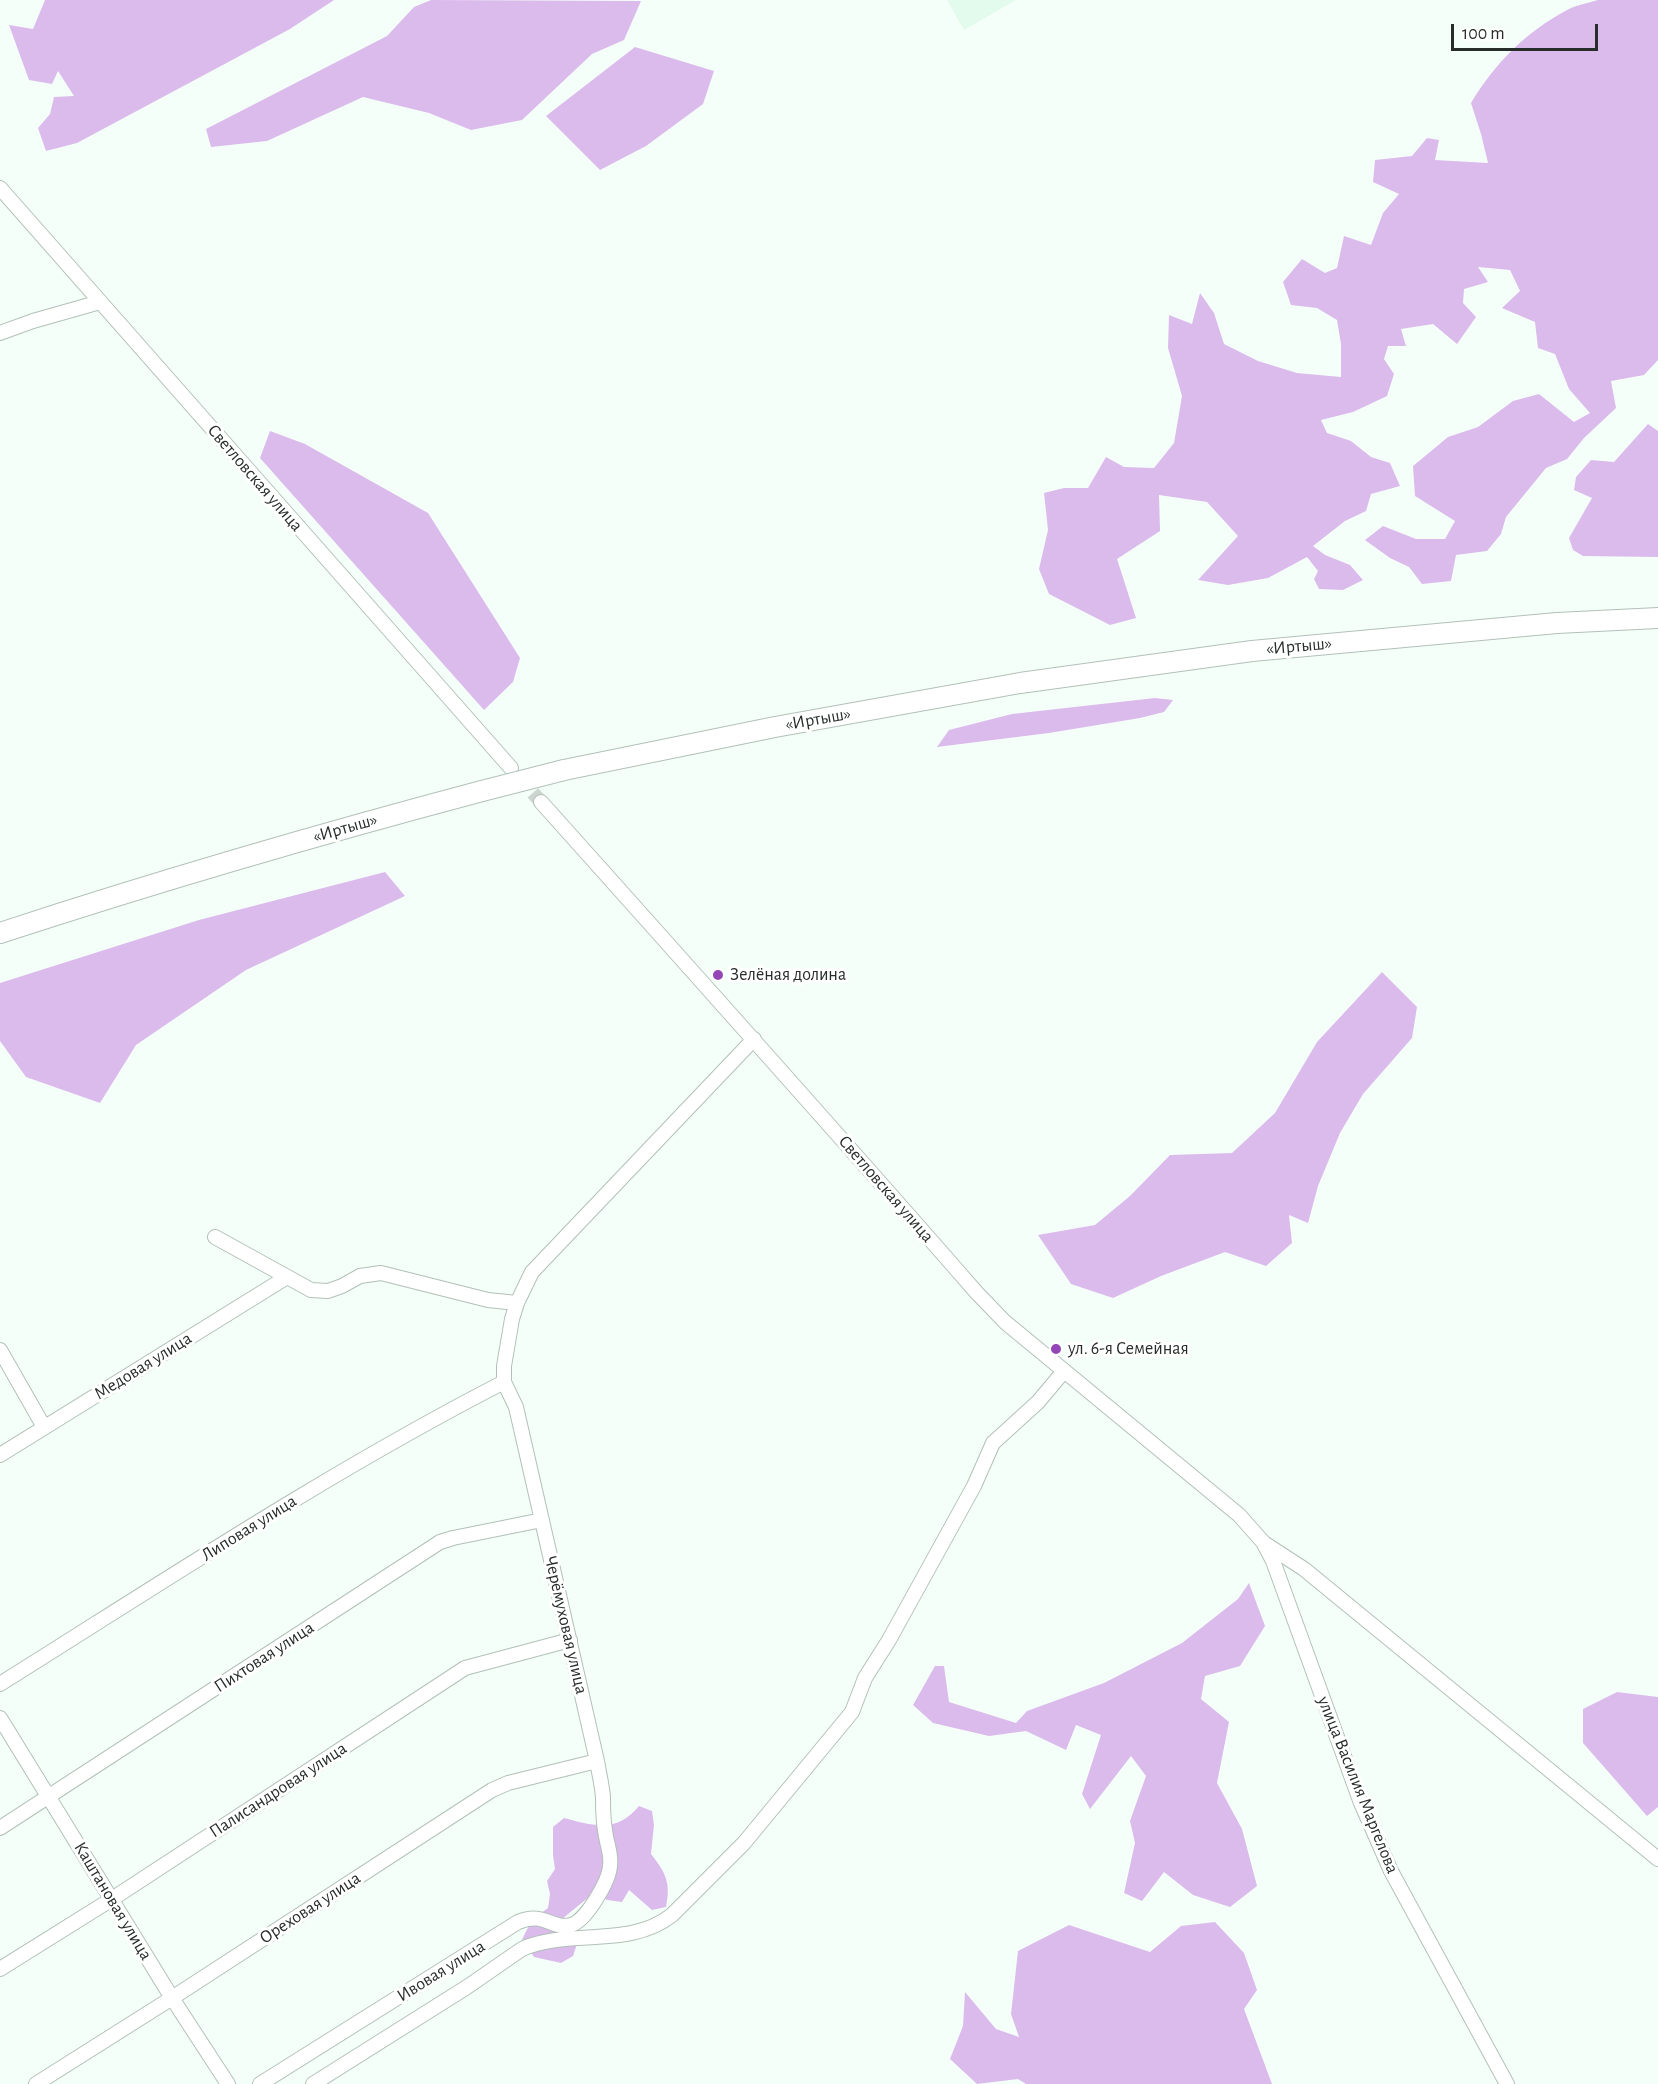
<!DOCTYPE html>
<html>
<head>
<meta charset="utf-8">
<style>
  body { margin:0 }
  #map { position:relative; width:1658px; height:2084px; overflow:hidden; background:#f5fff9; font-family:"Alegreya Sans",sans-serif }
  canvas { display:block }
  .scale { position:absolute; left:1451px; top:24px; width:147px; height:27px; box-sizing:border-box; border:3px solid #272d2a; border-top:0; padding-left:8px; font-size:18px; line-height:21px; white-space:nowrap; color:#272d2a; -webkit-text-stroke:4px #fff; paint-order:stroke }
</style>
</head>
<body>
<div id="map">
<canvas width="1658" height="2084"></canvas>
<div class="scale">100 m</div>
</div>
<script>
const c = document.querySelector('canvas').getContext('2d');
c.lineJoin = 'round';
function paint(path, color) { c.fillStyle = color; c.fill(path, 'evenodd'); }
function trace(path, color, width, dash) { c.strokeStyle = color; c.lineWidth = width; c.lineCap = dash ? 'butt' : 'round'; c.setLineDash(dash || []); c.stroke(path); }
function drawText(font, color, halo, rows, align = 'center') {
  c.font = font + ' "Alegreya Sans",sans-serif'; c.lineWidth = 6; c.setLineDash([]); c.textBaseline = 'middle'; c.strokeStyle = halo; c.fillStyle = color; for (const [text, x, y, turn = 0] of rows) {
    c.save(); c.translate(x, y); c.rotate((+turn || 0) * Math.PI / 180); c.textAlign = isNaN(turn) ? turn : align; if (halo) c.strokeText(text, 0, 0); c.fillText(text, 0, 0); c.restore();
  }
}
paint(new Path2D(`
  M947,0H1016L964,30Z`), '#e2fbed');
paint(new Path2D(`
  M45,0H334L290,29L77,143L46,151L38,128L50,114L54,97L74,96L58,71L52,84L29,80L9,25L33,29Z
  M431,0L641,1L624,40L592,54L522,120L471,130L429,113L363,97L267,141L211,147L206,129L387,36L414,7Z
  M1598,0H1658V360L1644,375L1611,381L1616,408L1584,438L1567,459L1546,468L1506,517L1501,534L1487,551L1456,555L1451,581L1422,584L1409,567L1390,558L1365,540L1383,526L1416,539H1445L1455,521L1415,496L1413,466L1448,437L1478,427L1513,401L1539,394L1574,422L1590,413L1569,389L1555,354L1538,348L1535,322L1502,308L1520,291L1510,270L1478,267L1488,282L1464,289L1463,303L1476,317L1457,344L1433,324L1401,329L1406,346H1388L1384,359L1394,374L1387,396L1353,412L1321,420L1327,433L1351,441L1371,457L1390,463L1400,486L1371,494L1366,511L1345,521L1313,546L1325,555L1350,565L1363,580L1343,590L1319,589L1314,579L1318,571L1307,557L1268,578L1228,585L1198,580L1238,536L1207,502L1159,495L1160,531L1117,559L1136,618L1110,625L1049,594L1039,569L1048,530L1044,493L1064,488H1088L1106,457L1124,467L1154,468L1174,443L1182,396L1168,348L1169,315L1192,324L1200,293L1214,313L1224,344L1258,361L1297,373L1341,377V344L1337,320L1317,308L1291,305L1283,282L1302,259L1325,273L1337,268L1344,236L1371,245L1383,213L1399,194L1373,182L1375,160L1412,156L1427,138L1439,140L1435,160L1488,163L1481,134L1471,103C1495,63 1526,32 1567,10C1576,5 1588,3 1598,0Z
  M635,47L714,71L703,104L646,146L600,170L546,116Z
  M1648,424L1658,431V557L1583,556L1573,550L1569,538L1592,498L1574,490L1576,477L1591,460L1614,462Z
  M270,431L305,444L428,513L520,658L513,682L484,710L260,458Z
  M1155,698L1173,700L1164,712L1140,718L1049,733L937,747L949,730L1012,714Z
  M385,872L405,896L246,970L136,1045L100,1103L26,1077L0,1041V983L199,920Z
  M1382,972L1417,1007L1412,1038L1363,1094L1340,1133L1318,1186L1308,1223L1289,1215L1292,1243L1266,1266L1225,1252L1161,1276L1113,1298L1071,1284L1038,1235L1095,1225L1130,1196L1170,1155L1232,1153L1275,1113L1317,1042Z
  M1249,1583L1265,1626L1240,1666L1205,1676L1201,1699L1229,1722L1217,1783L1242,1829L1257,1886L1230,1907L1193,1895L1164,1872L1142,1901L1124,1893L1135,1843L1130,1821L1146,1776L1131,1756L1090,1809L1082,1794L1101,1735L1076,1725L1066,1750L1026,1731L989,1736L933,1723L913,1705L935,1666H944L949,1702L1016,1723L1027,1711L1104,1683L1182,1643L1238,1599Z
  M1617,1692L1658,1697V1807L1647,1816L1583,1743V1709Z
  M639,1806L652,1811L654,1825L651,1854C666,1873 671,1883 666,1907L652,1910L629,1890L622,1902L607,1900L595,1892L562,1919L578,1941L573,1956L561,1963L534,1957L522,1940C528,1925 535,1917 548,1908L550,1894L547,1881L555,1869L553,1855V1827L564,1818C594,1826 617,1833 639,1806Z
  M1215,1922L1244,1953L1257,1990L1244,2009L1272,2084H1026L1018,2079L977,2084L950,2059L963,2026L965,1992L996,2029L1019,2037L1011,2014L1018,1951L1069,1925L1150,1952L1181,1926Z`), '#dbbaec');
trace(new Path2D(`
  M519,777L541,802`), '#ccd5d0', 14, [14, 7]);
const minor = new Path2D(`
  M0,188L511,768
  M0,333L33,321L100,302
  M541,802C687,965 833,1128 977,1293L1005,1322L1239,1515L1263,1542L1273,1561L1361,1803L1391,1871L1507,2084
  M215,1237L311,1290L328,1291L342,1286L360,1276L381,1273L488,1300L517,1303
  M0,1350L44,1427
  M0,1455L287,1277
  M1264,1543L1304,1569L1658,1859
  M0,1684C166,1580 329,1472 504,1382
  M0,1718L172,1998L228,2084
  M0,1828L440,1542L453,1538L542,1520
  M0,1969L112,1899L465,1668L570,1640
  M36,2084L172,1998L492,1790L508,1783L597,1761
  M260,2084L518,1922C545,1911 551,1930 571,1925C586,1921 609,1881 610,1866C612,1854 606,1842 605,1830C603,1819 603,1808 603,1797C602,1785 599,1773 597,1761L516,1407L504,1382V1366L512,1319L517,1303L532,1272L754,1039
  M313,2084L467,1987L522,1949C569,1928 629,1949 672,1915L744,1843L852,1712L865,1678L889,1640L974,1486L993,1443L1038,1402L1064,1371`);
const highway = new Path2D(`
  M564,770L775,727L1020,683L1252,651L1557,623L1658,618
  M0,933C159,881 320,834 482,791`);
trace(minor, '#b1c1b8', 16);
trace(highway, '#b1c1b8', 22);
trace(minor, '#fff', 14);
trace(highway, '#fff', 20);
const highwayBridge = new Path2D(`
  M482,791L564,770`);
trace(highwayBridge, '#b1c1b8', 22, []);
trace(highwayBridge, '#fff', 20);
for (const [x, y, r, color] of [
  [718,975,6,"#9446b6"],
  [1056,1349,6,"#9446b6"]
]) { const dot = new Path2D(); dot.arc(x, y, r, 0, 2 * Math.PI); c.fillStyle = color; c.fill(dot); trace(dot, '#fff', 2); }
drawText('18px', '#272d2a', '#fff', [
  ["Светловская улица",255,478,49],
  ["«Иртыш»",1299,646,-5],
  ["«Иртыш»",818,719,-10],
  ["«Иртыш»",345,828,-16],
  ["Светловская улица",886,1189,49],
  ["Медовая улица",143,1366,-32],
  ["Липовая улица",249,1528,-32],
  ["Черёмуховая улица",566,1625,77],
  ["Пихтовая улица",264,1657,-33],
  ["улица Василия Маргелова",1358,1785,68],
  ["Палисандровая улица",278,1790,-33],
  ["Каштановая улица",113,1901,59],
  ["Ореховая улица",310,1908,-33],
  ["Ивовая улица",441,1971,-32]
]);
drawText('18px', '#272d2a', '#fff', [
  ["Зелёная долина",730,975],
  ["ул. 6-я Семейная",1068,1349]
], 'left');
</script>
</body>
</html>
